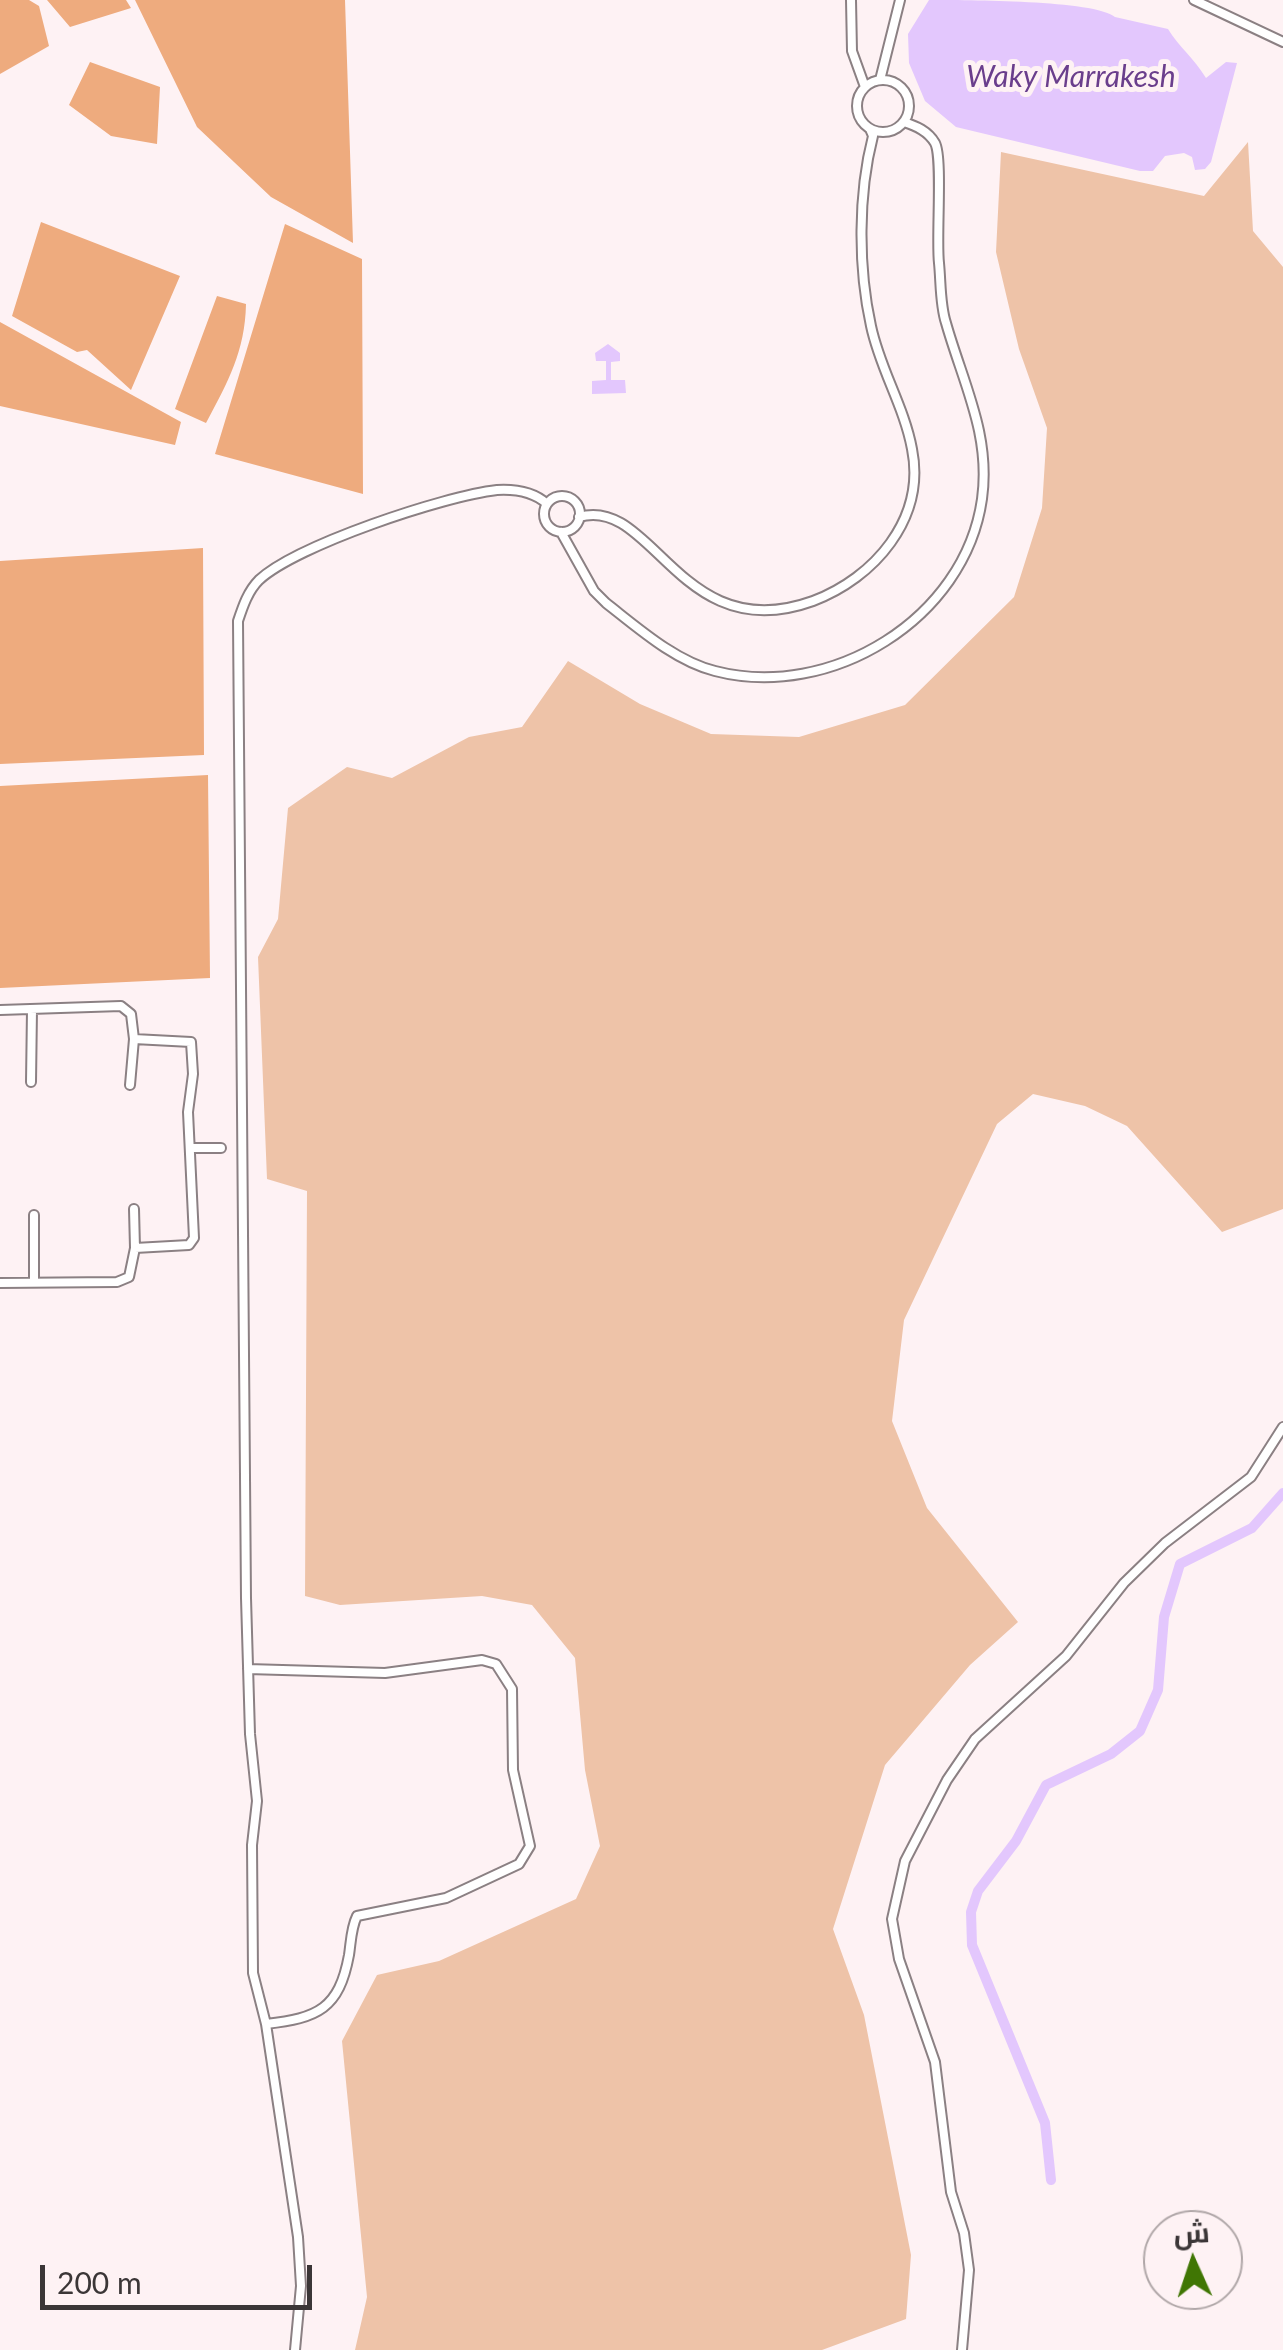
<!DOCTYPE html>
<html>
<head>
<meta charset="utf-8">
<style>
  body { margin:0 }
  #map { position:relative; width:1283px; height:2350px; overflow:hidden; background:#fef2f4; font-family:Lato,Cairo,sans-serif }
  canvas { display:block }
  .north { position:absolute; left:1143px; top:2210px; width:100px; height:100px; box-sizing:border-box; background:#fef2f4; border:2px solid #b0a7a8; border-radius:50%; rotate:357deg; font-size:28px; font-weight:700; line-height:40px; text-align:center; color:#3b3637 }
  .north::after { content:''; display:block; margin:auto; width:35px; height:45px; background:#407604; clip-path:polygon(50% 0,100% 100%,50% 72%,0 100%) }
  .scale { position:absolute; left:40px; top:2265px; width:272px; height:45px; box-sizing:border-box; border:5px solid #3b3637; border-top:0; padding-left:12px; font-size:30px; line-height:35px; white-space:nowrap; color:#3b3637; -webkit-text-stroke:8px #fef2f4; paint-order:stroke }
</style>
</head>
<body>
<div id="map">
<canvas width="1283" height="2350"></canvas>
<div class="north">ش</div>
<div class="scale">200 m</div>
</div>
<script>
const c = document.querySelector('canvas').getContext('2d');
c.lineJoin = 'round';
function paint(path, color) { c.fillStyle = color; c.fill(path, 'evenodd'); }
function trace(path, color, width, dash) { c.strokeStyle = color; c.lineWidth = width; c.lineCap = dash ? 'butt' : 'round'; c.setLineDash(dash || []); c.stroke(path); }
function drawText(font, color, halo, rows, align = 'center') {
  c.font = font + ' Lato,sans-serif'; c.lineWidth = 10; c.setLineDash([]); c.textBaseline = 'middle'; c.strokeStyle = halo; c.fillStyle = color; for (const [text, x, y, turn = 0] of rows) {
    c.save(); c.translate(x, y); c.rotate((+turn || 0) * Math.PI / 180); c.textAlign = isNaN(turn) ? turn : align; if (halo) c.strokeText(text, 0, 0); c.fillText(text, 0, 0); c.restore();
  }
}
paint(new Path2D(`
  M1248,142L1253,231L1283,267V1209L1222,1232L1127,1126L1085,1106L1033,1094L997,1124L904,1320L892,1421L927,1508L1018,1622L970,1665L885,1765L833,1929L864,2015L911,2255L906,2319L822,2350H355L367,2297L342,2041L377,1975L439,1961L576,1899L600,1846L585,1770L575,1658L532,1605L482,1596L340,1605L305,1596L307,1191L267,1179L258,957L278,919L288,808L347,767L392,778L469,737L522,727L568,661L640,704L711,734L799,737L905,705L1014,597L1042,508L1047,428L1019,349L996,252L1001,152L1204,196Z`), '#eec3a8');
paint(new Path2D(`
  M0,0H29L39,6L49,46L0,74Z
  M47,0H126L131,8L70,27Z
  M135,0H345L353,243L271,197L197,127Z
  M90,62L160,87L157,144L111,136L69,105Z
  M41,222L180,276L131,390L87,350L77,352L12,316Z
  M285,224L362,259L363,494L215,454Z
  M217,296L246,304C245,351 228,382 206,423L175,409Z
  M0,322L181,422L175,445L0,406Z
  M203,548L204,755L0,764V561Z
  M208,775L210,978L0,988V786Z`), '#eeab7e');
paint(new Path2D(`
  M929,0C966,0 1095,0 1115,17L1168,29C1179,47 1194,58 1206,78L1226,62L1237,63L1211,162L1205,169L1195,170L1192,157L1184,153L1165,156L1153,171H1140L956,127L925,101L909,63L908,34Z
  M608,344L620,353V361L611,362V380H625L626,393L592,394V381L606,380V361H596L595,353Z`), '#e3c7fd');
trace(new Path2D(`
  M1051,2180L1045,2123L972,1945L971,1912L978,1891L1016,1841L1046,1785L1111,1754L1140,1731L1158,1690L1164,1617L1180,1564L1252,1528L1283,1493`), '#e3c7fd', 10);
const street = new Path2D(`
  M851,0L852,51L865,87
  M1194,0L1283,42
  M857 106a26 26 0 1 1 52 0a26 26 0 1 1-52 0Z
  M880,80L900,0
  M544 514a18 18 0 1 1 36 0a18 18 0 1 1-36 0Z
  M579,517C653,495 680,649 813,601C874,578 926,519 912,449C904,406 880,369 871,326C858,267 858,194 873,136L870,129
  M561,532L594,591L606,603C638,628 675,661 715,671C830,701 965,619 982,499C991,435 963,383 946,323C940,305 941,283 939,263C936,238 943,158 935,143C928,131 916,126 904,122
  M0,1010L121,1006L131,1014L134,1039L191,1042L193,1074L188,1112L194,1238L189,1245L135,1248L129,1277L117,1282L0,1283
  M31,1082L32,1010
  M130,1085L134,1039
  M190,1148H221
  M134,1209L135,1248
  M34,1282V1215
  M248,1669L385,1673L482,1660L496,1664L512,1689L513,1770L530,1846L519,1864L446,1898L357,1916C351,1928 351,1942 349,1955C339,2009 318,2018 266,2024
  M295,2350L301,2286L298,2237L266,2024L253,1973L252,1845L257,1801L250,1734L246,1598L238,621C243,606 248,591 259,580C297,545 444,496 497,490C515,489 534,492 547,504
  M962,2350L969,2270L964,2233L951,2192L935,2062L899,1959L892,1919L905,1861L947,1780L975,1739L1066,1656L1124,1583L1165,1543L1251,1477L1283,1427`);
trace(street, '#8b8083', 12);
trace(street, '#fff', 8);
drawText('italic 30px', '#6a3e8c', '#fef2f4', [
  ["Waky Marrakesh",1071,77]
]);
</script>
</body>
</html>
